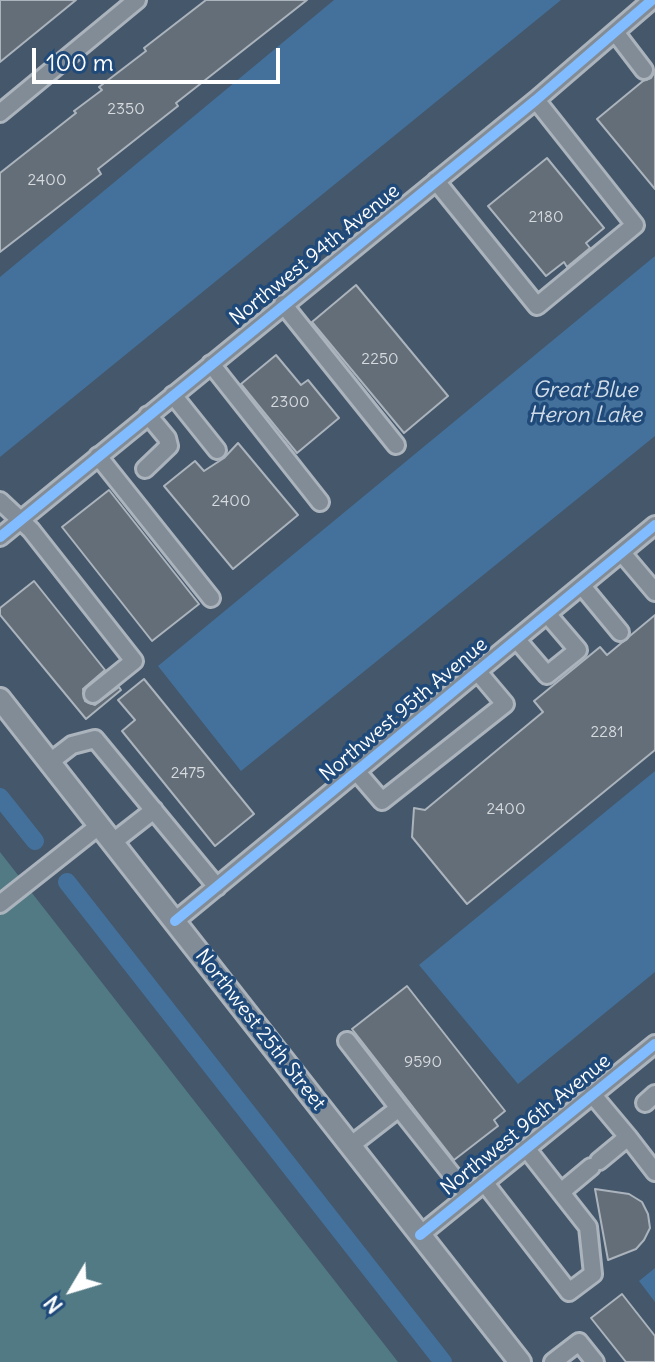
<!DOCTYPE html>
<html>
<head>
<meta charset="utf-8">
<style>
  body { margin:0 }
  #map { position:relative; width:655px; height:1362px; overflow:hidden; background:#44576b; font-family:Delius,sans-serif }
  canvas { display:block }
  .north { position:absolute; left:32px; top:1250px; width:80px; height:80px; -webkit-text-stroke:6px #1f4a7a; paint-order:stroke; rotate:232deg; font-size:22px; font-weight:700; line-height:32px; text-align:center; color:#fff }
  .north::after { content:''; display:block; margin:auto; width:28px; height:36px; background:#fff; clip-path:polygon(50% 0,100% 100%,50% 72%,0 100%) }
  .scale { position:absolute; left:32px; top:48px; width:248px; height:36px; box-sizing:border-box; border:4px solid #fff; border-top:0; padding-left:10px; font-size:24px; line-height:28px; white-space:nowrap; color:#fff; -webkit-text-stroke:6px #1f4a7a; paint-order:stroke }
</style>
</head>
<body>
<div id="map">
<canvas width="655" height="1362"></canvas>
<div class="north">N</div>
<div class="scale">100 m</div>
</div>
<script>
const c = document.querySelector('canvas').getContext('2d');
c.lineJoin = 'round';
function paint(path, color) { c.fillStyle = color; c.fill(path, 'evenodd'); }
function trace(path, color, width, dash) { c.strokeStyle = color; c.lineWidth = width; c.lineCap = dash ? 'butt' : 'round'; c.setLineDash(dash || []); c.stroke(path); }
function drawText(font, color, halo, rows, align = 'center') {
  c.font = font + ' Delius,sans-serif'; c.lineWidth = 7; c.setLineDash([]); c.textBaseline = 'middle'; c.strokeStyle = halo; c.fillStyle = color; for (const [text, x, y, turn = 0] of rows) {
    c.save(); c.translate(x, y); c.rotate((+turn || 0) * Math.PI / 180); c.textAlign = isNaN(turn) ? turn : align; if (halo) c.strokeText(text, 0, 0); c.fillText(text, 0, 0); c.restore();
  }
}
paint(new Path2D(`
  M0,852L398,1362H0Z`), '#527a84');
paint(new Path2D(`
  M334,0H561L0,457V277Z
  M655,256V436L241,771L158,666Z
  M655,771V972L518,1084L419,965Z
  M655,1268V1302L639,1281Z`), '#44719b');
trace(new Path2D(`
  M0,797L35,841
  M67,882L443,1362`), '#44719b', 18);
const building = new Path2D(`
  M0,0H76L0,62Z
  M206,0H307L176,103L178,106L98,169L101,174L0,252V173L76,113L74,111L102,90L99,87L146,51L144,48Z
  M655,71V189L597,119L643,81L651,78Z
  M547,158L604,228L586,243L590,248L567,267L564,262L546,276L488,206Z
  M356,285L448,396L404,433L312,322Z
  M276,355L301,385L308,380L339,418L297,453L241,384Z
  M238,443L298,515L233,569L164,486L195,461L204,471L224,458Z
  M109,490L199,604L152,641L62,527Z
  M34,581L105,670L83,689L85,701L95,705L119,687L121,690L86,719L0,615V608Z
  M655,615V750L467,904L412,837L414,808L425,810L543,712L534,701L600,647L607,655Z
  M144,679L254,814L215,846L122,731L135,720L118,700Z
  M407,986L505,1111L494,1120L498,1126L454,1160L352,1029Z
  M595,1189L629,1194L642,1202L648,1214L650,1228L644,1240L636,1249L608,1260Z
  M622,1294L655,1336V1362H626L591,1318Z`);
paint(building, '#636e79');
trace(building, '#abb3bc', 2);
const minor = new Path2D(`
  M615,32L644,70
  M0,113L137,0
  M436,181L537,306L635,225L536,100
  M283,304L396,445
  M211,364L320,502
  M173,395L217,450
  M98,456L211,598
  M145,469L169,446L167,438L148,415
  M0,501L31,530L134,661L93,694
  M0,537L536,100L652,0
  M622,553L655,592
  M582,586L620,632
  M517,640L547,675L578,650L548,615
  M50,762L72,745L95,739L217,887
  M357,772L382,801L505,704L478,672
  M113,842L154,810
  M0,904L100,825
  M175,921L655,525
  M347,1041L399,1108L350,1146
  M592,1094L628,1137L599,1161
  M645,1103L655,1094
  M399,1108L468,1195
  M628,1137L655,1172
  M484,1182L569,1292L593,1274L588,1227L526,1148
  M561,1192L591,1167
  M420,1235L655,1044
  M553,1362L579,1342L595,1362`);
const major = new Path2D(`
  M0,699L520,1362`);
trace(minor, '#abb3bc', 22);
trace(major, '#abb3bc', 26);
trace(minor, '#828c96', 16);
trace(major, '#828c96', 20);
trace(new Path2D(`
  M0,537L536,100L652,0
  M175,921L655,525
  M420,1235L655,1044`), '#80bcff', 10);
drawText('16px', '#d8dbde', null, [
  ["2350",126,109],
  ["2400",47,180],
  ["2180",546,217],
  ["2250",380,359],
  ["2300",290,402],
  ["2400",231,501],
  ["2281",607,732],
  ["2475",188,773],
  ["2400",506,809],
  ["9590",423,1062]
]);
drawText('20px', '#fff', '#1f4a7a', [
  ["Northwest 94th Avenue",315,255,-39],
  ["Northwest 95th Avenue",404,710,-40],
  ["Northwest 25th Street",260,1030,52],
  ["Northwest 96th Avenue",526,1125,-39]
]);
drawText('italic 22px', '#d0dce7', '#1f4a7a', [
  ["Great Blue",585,391],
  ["Heron Lake",585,416]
]);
</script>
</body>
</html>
